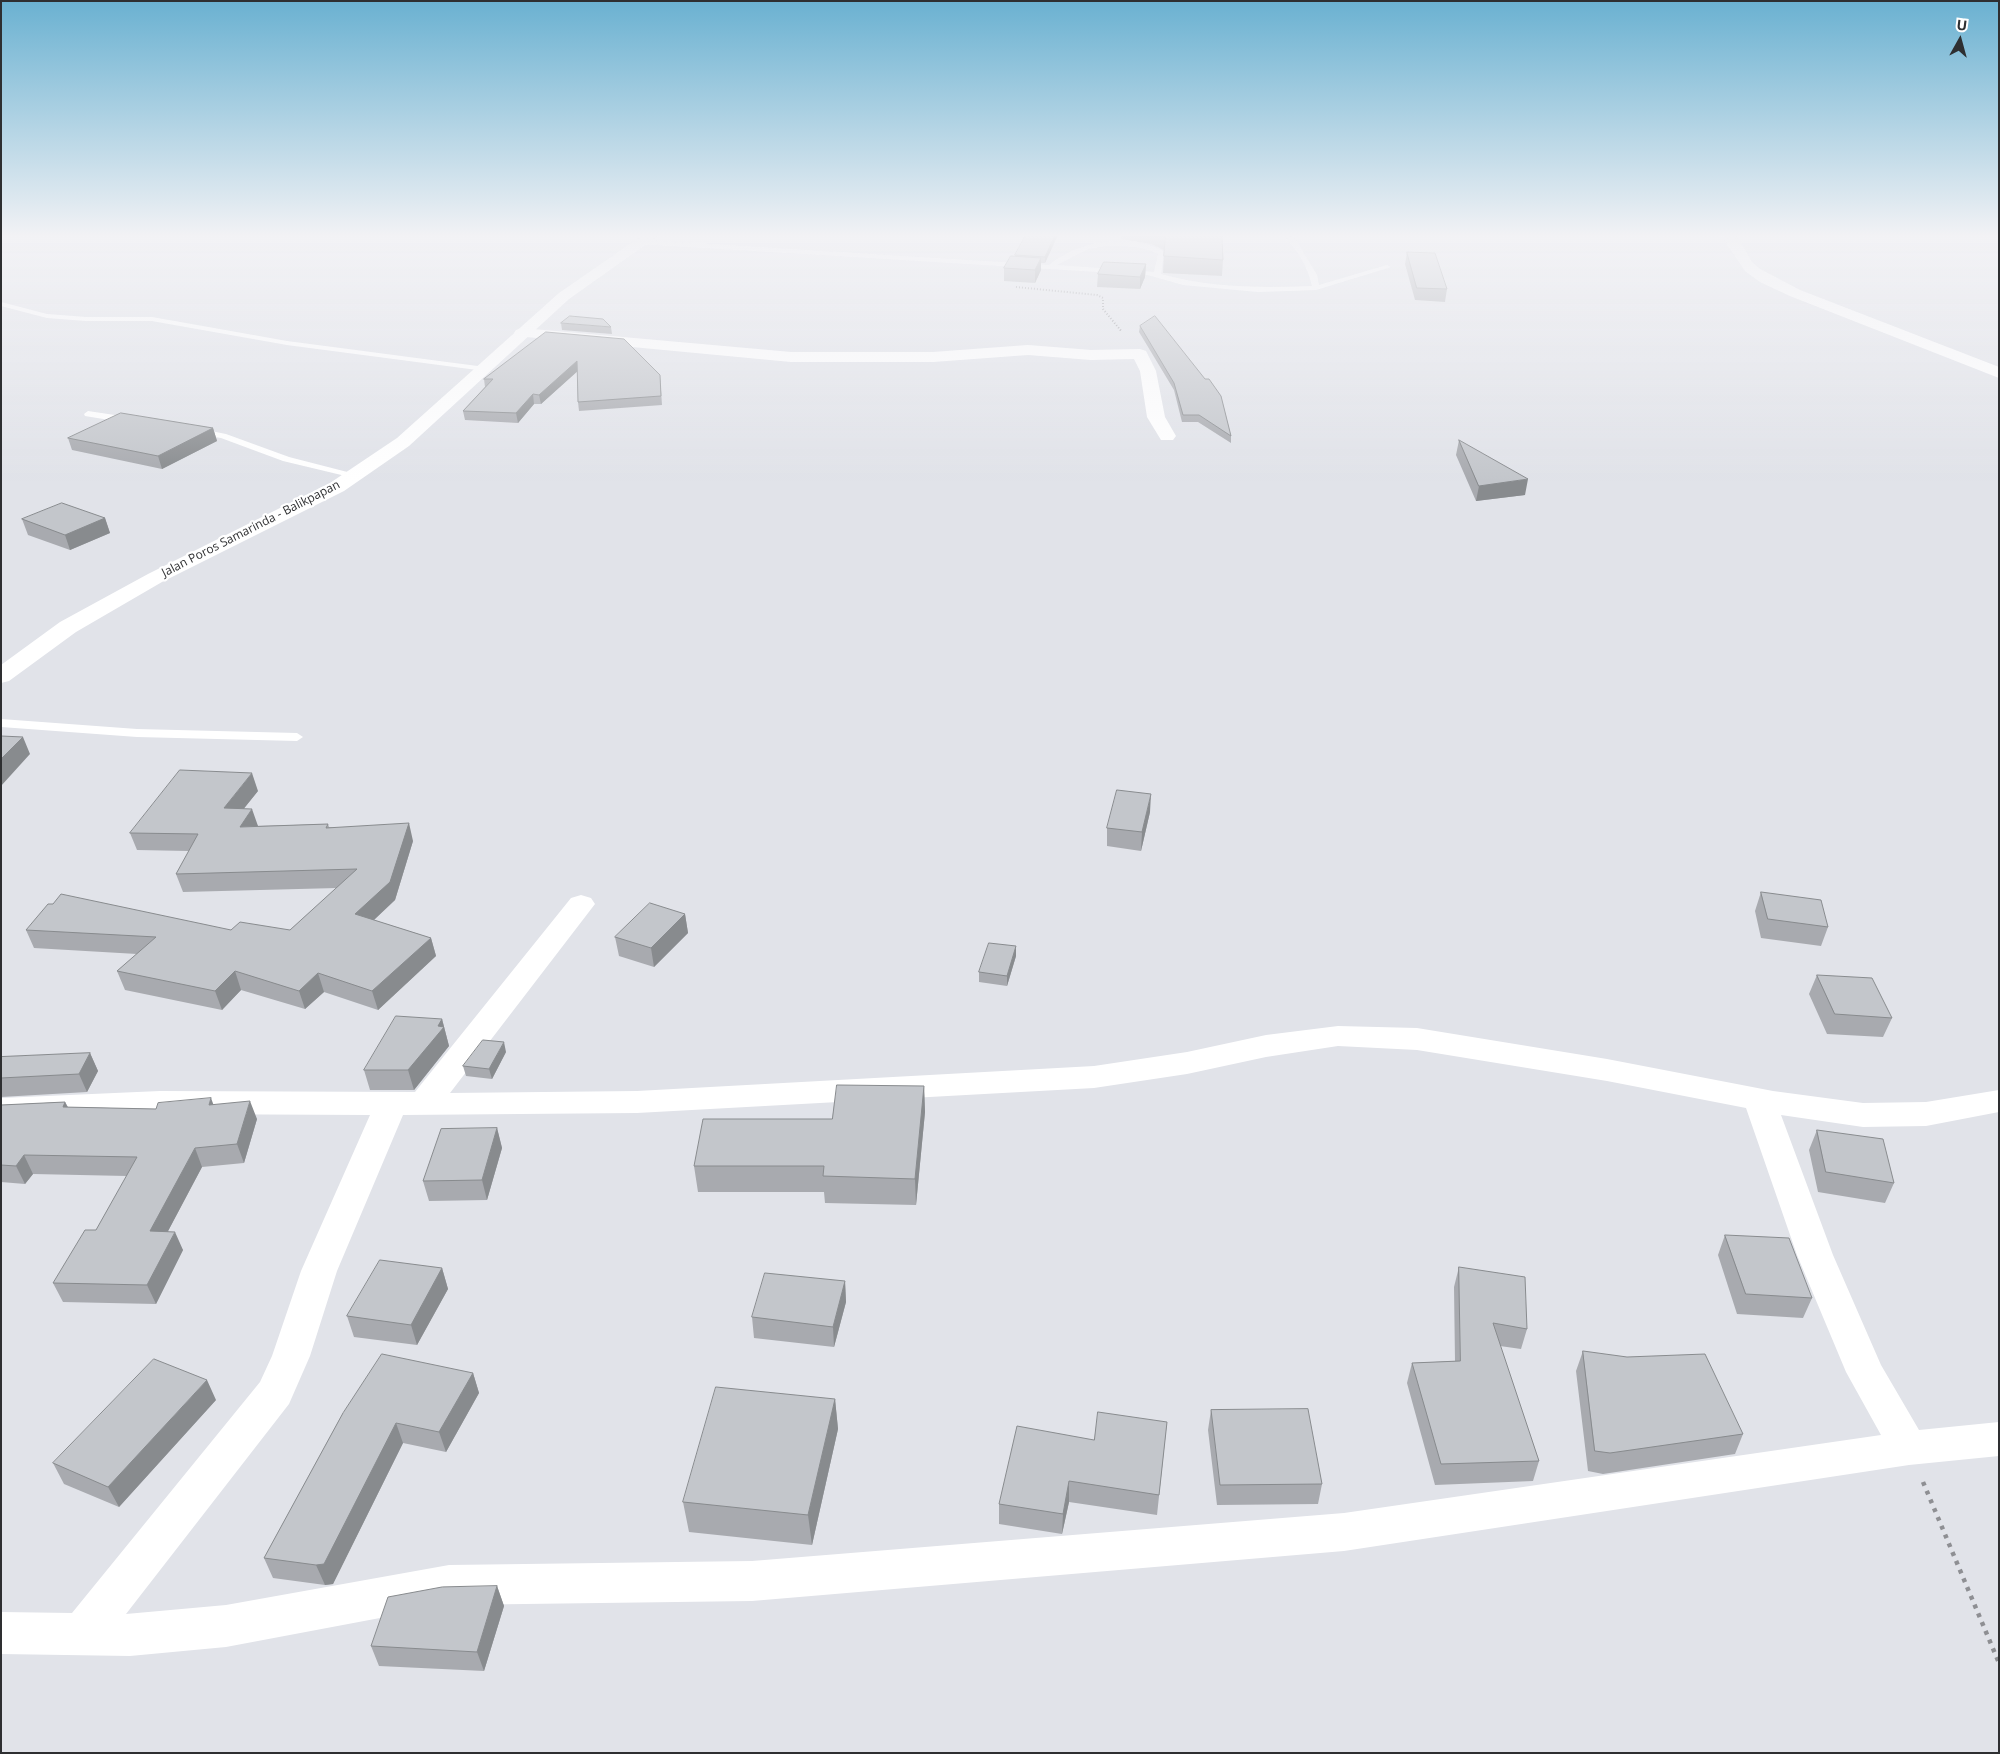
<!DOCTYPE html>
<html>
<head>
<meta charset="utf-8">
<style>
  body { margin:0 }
  #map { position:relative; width:2000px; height:1754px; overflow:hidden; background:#e1e3e9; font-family:"Open Sans",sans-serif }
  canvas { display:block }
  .frame { position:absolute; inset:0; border:2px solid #2e2f31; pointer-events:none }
  .north { position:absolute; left:1935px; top:15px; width:50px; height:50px; -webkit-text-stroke:4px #fff; paint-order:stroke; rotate:7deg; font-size:14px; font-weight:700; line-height:20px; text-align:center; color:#2e2f31 }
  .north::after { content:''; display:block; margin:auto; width:18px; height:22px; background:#2e2f31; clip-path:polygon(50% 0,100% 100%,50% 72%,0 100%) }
</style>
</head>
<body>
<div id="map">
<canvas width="2000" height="1754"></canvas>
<div class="frame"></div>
<div class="north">U</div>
</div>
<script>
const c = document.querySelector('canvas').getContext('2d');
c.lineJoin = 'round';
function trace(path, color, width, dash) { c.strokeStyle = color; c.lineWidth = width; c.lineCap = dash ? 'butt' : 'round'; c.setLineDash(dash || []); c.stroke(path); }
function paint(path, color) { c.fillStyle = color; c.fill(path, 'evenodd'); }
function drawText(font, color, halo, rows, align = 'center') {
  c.font = font + ' "Open Sans",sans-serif'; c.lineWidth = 4.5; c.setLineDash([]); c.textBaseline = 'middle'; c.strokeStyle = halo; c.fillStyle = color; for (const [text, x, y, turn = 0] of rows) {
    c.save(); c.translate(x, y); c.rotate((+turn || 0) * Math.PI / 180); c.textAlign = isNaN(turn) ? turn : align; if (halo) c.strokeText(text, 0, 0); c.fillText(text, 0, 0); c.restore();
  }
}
trace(new Path2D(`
  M1016,287L1097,295L1103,298V309L1122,332`), '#8e8f93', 2, [1, 2]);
trace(new Path2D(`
  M1923,1482L1999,1663`), '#8e8f93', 4.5, [4, 5.5]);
paint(new Path2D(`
  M1282,235L1294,237L1317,275L1319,285L1387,265L1391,267L1316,290L1258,292L1183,285L1148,275L642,244L639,242L642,240L1049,265C1079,241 1130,232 1164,252L1161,274C1210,288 1261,288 1312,286C1308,267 1296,246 1282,235ZM1105,246C1122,246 1143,245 1158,254L1154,272L1057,265L1088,249Z
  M1,302L47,314L86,317H152L287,341L485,367L489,369L485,371L287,345L152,321H86L47,318L1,306Z
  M88,411L128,417L132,420L128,423L85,416L84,414Z
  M196,428L226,434L289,457L359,475L354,478L283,461L221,438L193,433V429Z
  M1,719L137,729L297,733L303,737L297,741L137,737L1,727Z`), '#fff');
paint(new Path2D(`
  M1721,235H1736L1752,262L1760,269L1800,290L1999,367V378L1790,296L1760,282L1745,271Z
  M522,328L791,352H933L1028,345L1091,350L1140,349L1146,351L1156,371L1165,417L1176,436L1173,440H1161L1147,417L1140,371L1134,359L1091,360L1028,355L933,362H791L516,336L514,333L516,330Z
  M581,895L591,898L595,904L450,1093L637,1091L1094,1066L1187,1052L1266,1035L1338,1026L1417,1028L1607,1059L1773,1091L1863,1103L1926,1102L1999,1090V1112L1926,1126L1863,1127L1781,1115L1833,1255L1881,1365L1919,1430L1999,1422V1456L1909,1465L1344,1551L752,1601L449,1605L226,1647L130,1656L1,1654V1612L72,1613L260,1382L272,1356L301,1271L370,1115L160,1114L1,1122V1098L160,1091L415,1092L571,898ZM1338,1046L1417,1050L1607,1081L1746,1108L1797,1255L1846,1372L1881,1435L1344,1513L752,1561L449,1565L226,1605L126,1614L289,1404L310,1356L337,1271L403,1115L637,1113L1094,1088L1187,1074L1266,1057Z`), '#fff');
paint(new Path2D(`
  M643,235H659L569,299L409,446L344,491L162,582L76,632L9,681L1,683V665L60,622L148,574L330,483L397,438L559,293Z`), '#fff');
paint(new Path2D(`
  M1058,235L1045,263H1041V270L1035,283L1004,281V268L1015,256V255Z
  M1121,235H1222L1223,260L1222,276L1163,273L1164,250L1151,244L1121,239Z
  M1407,252L1447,289L1445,302L1415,300L1405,264Z
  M1146,264L1145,277L1140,289L1097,287L1098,274Z
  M561,323L611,327L612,334L562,330Z
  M1140,326L1205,379L1231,436V443L1198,422H1182L1174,390L1139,332Z
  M546,332L660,375L662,405L579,411L578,402L577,371L541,404H534L518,423L465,420L463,411L485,387L484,379Z
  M213,428L217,441L162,469L72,450L68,438Z
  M1459,440L1525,495L1476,501L1456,455Z
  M105,518L110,533L70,550L28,535L22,519Z
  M258,791L244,808L258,826L328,824L329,827L413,841L395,900L374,920L431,938L436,956L378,1010L324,992L305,1009L241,990L222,1010L125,990L117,971L137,954L34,948L26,930H290L337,888L183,892L176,874L189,851L137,850L130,833Z
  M1150,812L1141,851L1107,846V828Z
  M1761,892L1828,927L1821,946L1761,938L1755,911Z
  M685,914L688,933L654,967L619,956L615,937Z
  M1016,946V956L1007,986L979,982V972Z
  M1817,975L1892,1018L1883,1037L1827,1034L1809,994Z
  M442,1019L449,1046L414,1090H370L364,1070Z
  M506,1052L492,1079L466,1076L463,1066Z
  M90,1053L98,1071L87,1092L1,1097V1057Z
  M924,1086L925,1112L916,1205L825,1203L824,1192H698L694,1166L832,1119Z
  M65,1102L68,1107L156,1109L213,1105L257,1119L244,1163L202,1167L168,1231L183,1250L156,1304L63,1302L53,1283L96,1230L127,1176L33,1174L25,1184L1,1182V1105Z
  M497,1128L502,1148L487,1200L429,1201L423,1181Z
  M1817,1130L1894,1183L1885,1203L1818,1192L1809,1150Z
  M1725,1235L1812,1298L1803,1318L1737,1314L1718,1255Z
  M1459,1267L1527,1329L1521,1349L1500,1346L1539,1461L1533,1481L1435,1485L1407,1383L1412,1363L1455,1361L1454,1287Z
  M442,1268L448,1289L417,1345L354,1337L347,1316Z
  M845,1281L846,1302L834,1347L754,1338L752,1317Z
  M1583,1351L1743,1434L1735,1454L1603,1474L1588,1471L1576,1371Z
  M473,1373L479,1393L446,1452L403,1443L333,1584L325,1585L273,1578L264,1558L343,1413Z
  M835,1399L838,1429L812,1545L689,1532L683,1502Z
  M216,1400L119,1507L64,1484L53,1463Z
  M1211,1410L1322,1484L1318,1504L1217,1505L1208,1430Z
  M1167,1422L1157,1515L1069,1502L1062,1534L999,1524V1504L1094,1440Z
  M497,1586L504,1606L484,1671L379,1666L371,1646Z`), '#a8aaaf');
paint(new Path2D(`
  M1055,235H1058L1045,263V257Z
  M1041,258V270L1035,283V270Z
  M1146,264L1145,277L1140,289V277Z
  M577,361L579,370L541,404L539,395Z
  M533,394L534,404L518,423L516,413Z
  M213,428L217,441L162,469L158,456Z
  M1528,479L1525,495L1476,501L1479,486Z
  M105,518L110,533L70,550L65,535Z
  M23,737L30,754L1,786V759Z
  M252,773L258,791L230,826L224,808Z
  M1151,794L1150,812L1141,851L1142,832Z
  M252,809L258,826L240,827Z
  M409,823L413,841L395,900L360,933L355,914Z
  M685,914L688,933L654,967L651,948Z
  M431,938L436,956L378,1010L372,991Z
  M1016,946V956L1007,986V976Z
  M235,971L241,990L222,1010L215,991Z
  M318,973L324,992L305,1009L299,991Z
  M442,1019L449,1046L414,1090L408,1070Z
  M504,1042L506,1052L492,1079L489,1069Z
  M90,1053L98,1071L87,1092L79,1074Z
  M924,1086L925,1112L916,1205L915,1179Z
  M211,1098L218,1117L209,1105Z
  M250,1101L257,1119L244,1163L237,1144Z
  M65,1102L74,1120L63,1107Z
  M497,1128L502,1148L487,1200L482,1180Z
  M195,1148L202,1167L158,1250L150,1231Z
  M24,1155L33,1174L25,1184L16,1166Z
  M175,1232L183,1250L156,1304L147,1285Z
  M442,1268L448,1289L417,1345L411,1325Z
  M845,1281L846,1302L834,1347L833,1327Z
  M473,1373L479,1393L446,1452L439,1432Z
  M207,1380L216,1400L119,1507L108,1487Z
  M835,1399L838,1429L812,1545L808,1515Z
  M396,1423L403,1443L333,1584L325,1585L316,1565Z
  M1069,1481V1502L1062,1534L1063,1514Z
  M497,1586L504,1606L484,1671L477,1652Z`), '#888b8e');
const building = new Path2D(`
  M1026,235H1055L1045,257L1015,255Z
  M1166,235H1222L1223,260L1164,256Z
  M1407,252L1435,253L1447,289L1417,288Z
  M1011,256L1041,258L1035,270L1004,268Z
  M1104,262L1146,264L1140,277L1098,274Z
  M570,316L603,319L611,327L561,323Z
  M1155,316L1205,379H1209L1221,396L1231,436L1199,415H1183L1174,383L1140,326Z
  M546,332L624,339L660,375L661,396L578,402L577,361L539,395L533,394L516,413L463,411L493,379H484Z
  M121,413L213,428L158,456L68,438Z
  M1459,440L1528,479L1479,486Z
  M62,503L105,518L65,535L22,519Z
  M1,736L23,737L1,759Z
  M180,770L252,773L224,808L252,809L240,827L328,824L326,828L409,823L390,882L355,914L431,938L372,991L318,973L299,991L235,971L215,991L117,971L156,937L26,930L48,904H53L61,894L231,930L240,922L290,930L357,869L176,874L198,834L130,833Z
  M1117,790L1151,794L1142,832L1107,828Z
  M1761,892L1821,900L1828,927L1768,919Z
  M650,903L685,914L651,948L615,937Z
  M989,943L1016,946L1007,976L979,972Z
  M1817,975L1872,978L1892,1018L1835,1014Z
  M396,1016L442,1019L438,1026L444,1027L408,1070H364Z
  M483,1040L504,1042L489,1069L463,1066Z
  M90,1053L79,1074L1,1078V1057Z
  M837,1085L924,1086L915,1179L823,1176L824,1166H694L703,1119H832Z
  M211,1098L209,1105L250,1101L237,1144L195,1148L150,1231L175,1232L147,1285L53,1283L85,1230H96L137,1157L24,1155L16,1166L1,1165V1105L65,1102L63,1107L156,1109L158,1103Z
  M497,1128L482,1180L423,1181L441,1129Z
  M1817,1130L1883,1139L1894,1183L1826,1172Z
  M1725,1235L1789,1238L1812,1298L1746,1294Z
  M380,1260L442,1268L411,1325L347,1316Z
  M1459,1267L1525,1277L1527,1329L1493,1323L1539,1461L1441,1464L1412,1363L1460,1361Z
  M765,1273L845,1281L833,1327L752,1317Z
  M1583,1351L1627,1357L1705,1354L1743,1434L1610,1453L1595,1451Z
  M382,1354L473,1373L439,1432L396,1423L324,1564L316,1565L264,1558L343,1413Z
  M154,1359L207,1380L108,1487L53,1463Z
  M716,1387L835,1399L808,1515L683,1502Z
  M1308,1409L1322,1484L1220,1485L1211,1410Z
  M1098,1412L1167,1422L1159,1495L1069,1481L1063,1514L999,1504L1017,1426L1094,1440Z
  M497,1586L477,1652L371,1646L388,1597L442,1587Z`);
paint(building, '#c3c6cb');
trace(building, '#888b8e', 1);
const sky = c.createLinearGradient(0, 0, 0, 481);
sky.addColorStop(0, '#6ab1d1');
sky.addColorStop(0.49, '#f2f2f5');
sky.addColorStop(1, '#f2f2f500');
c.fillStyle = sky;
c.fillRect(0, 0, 2000, 481);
drawText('12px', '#2e2f31', '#fff', [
  ["Jalan Poros Samarinda - Balikpapan",251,529,-27]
]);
</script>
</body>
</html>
